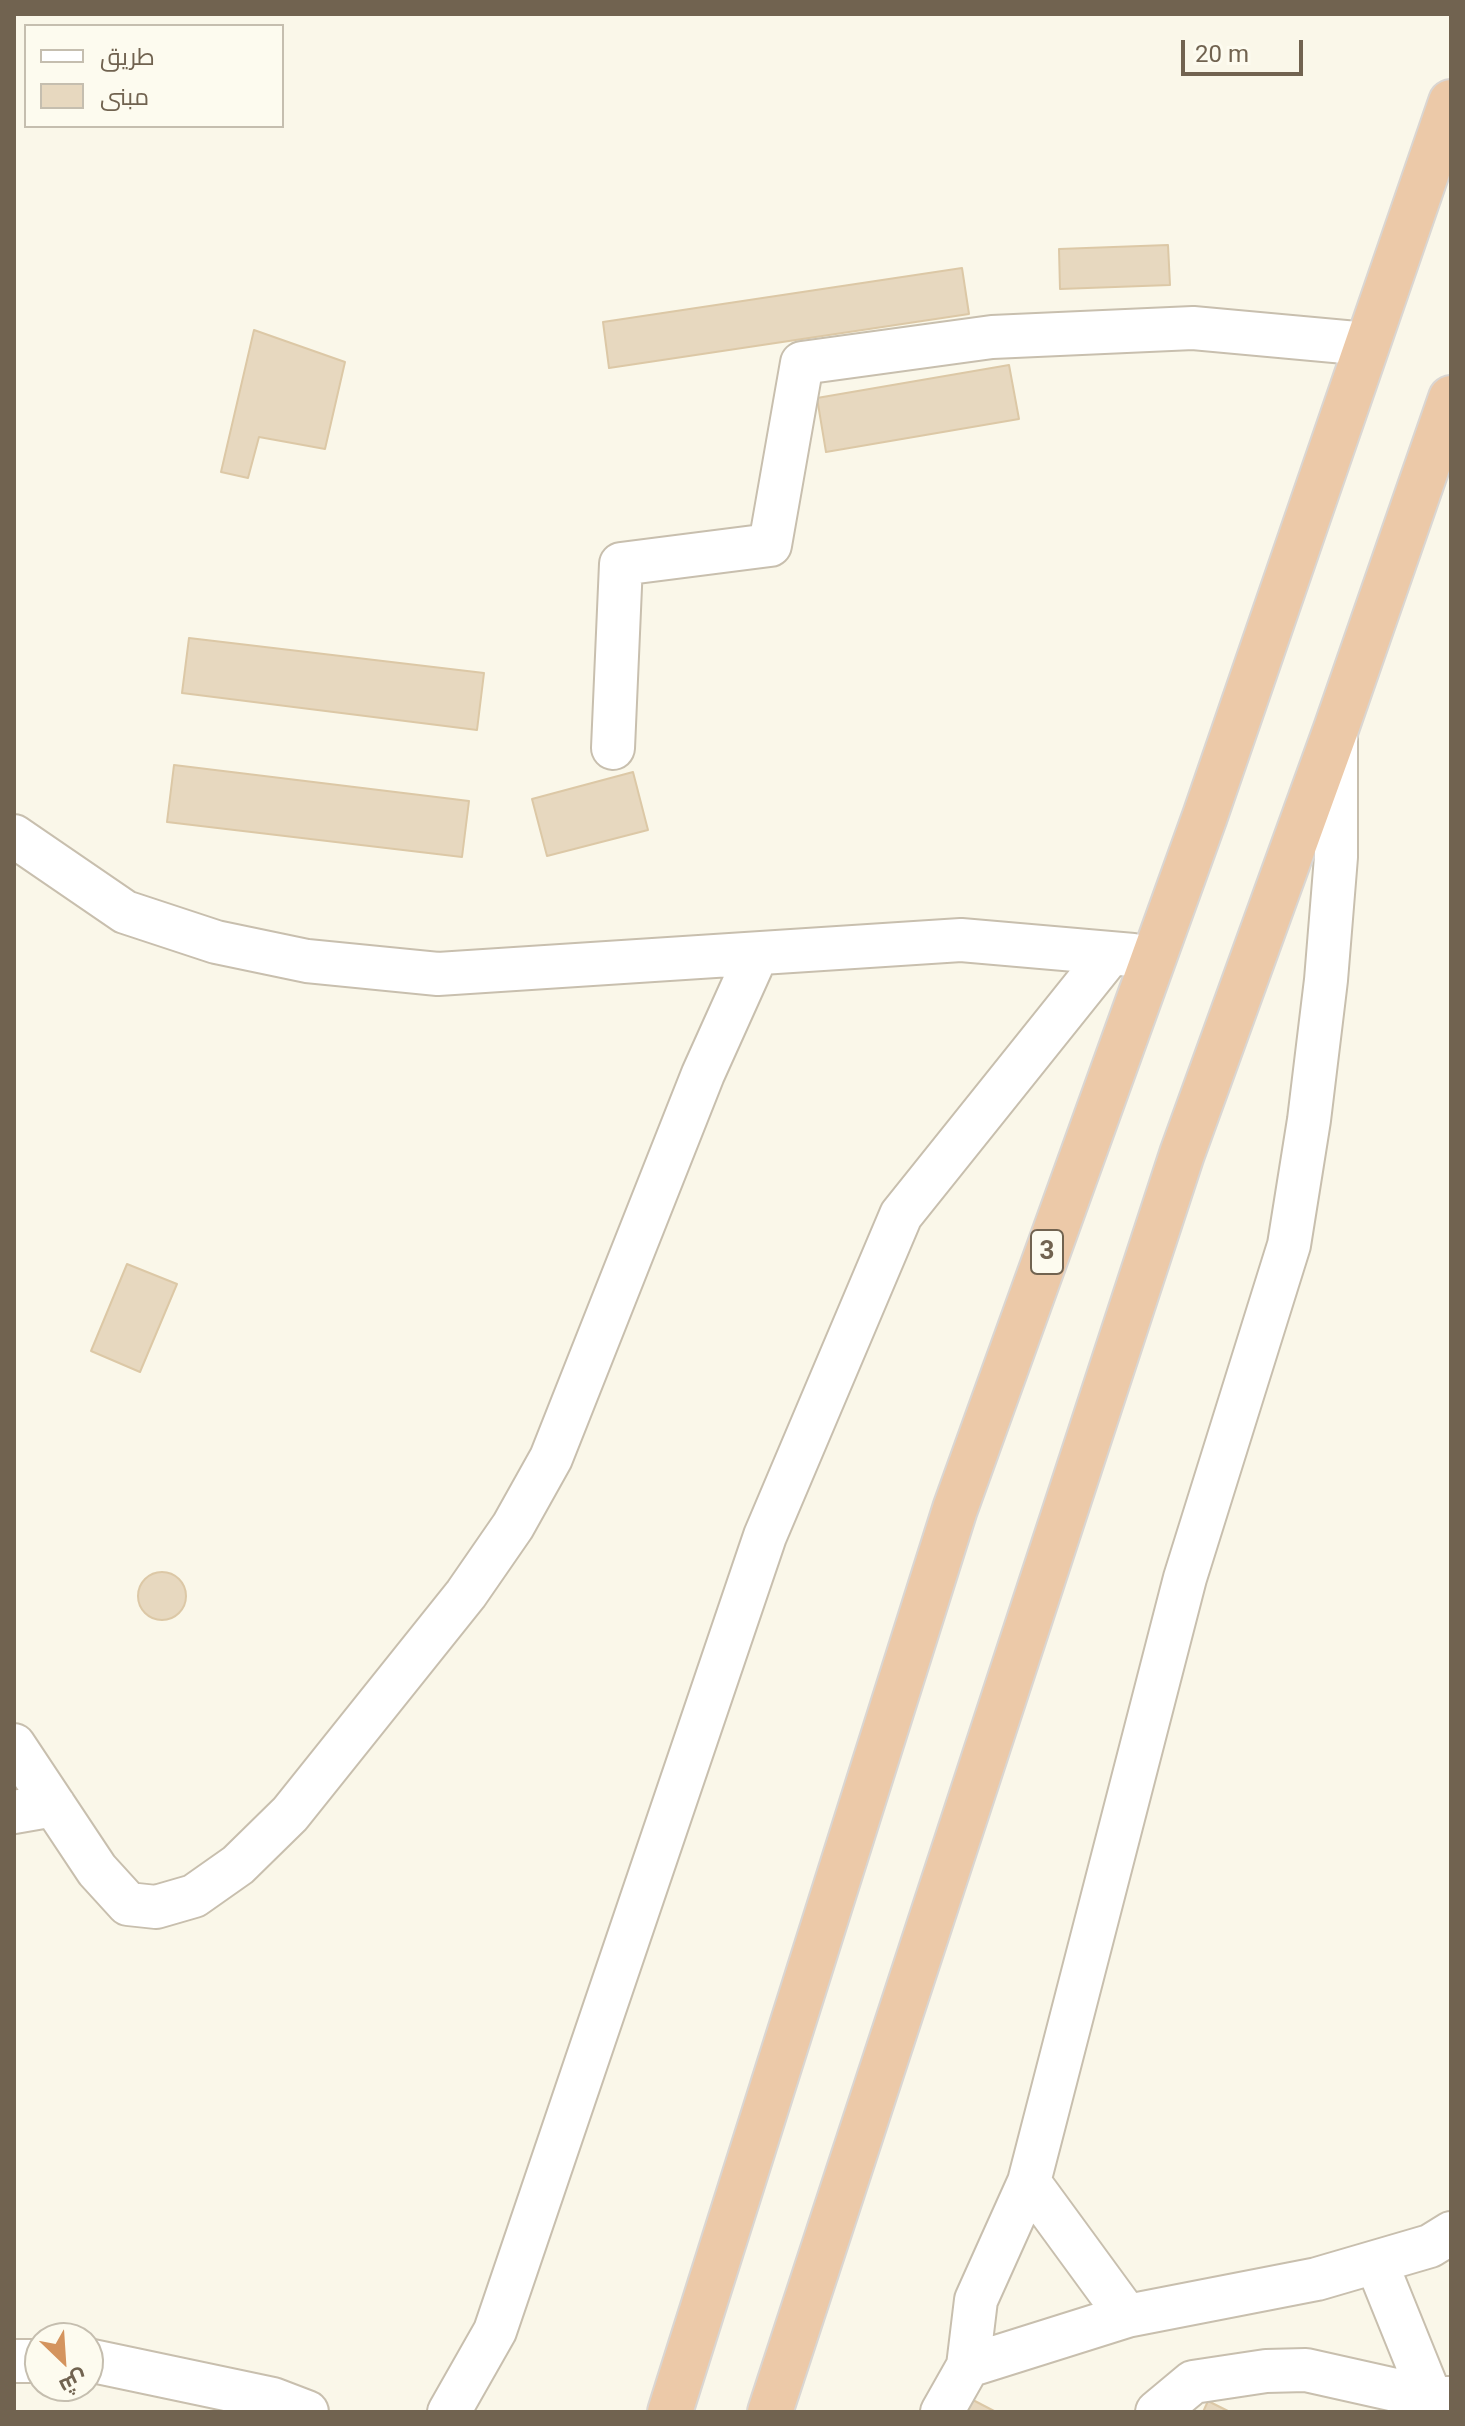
<!DOCTYPE html>
<html>
<head>
<meta charset="utf-8">
<style>
  body { margin:0 }
  #map { position:relative; width:1465px; height:2426px; overflow:hidden; background:#faf7e9; font-family:Roboto,Cairo,sans-serif }
  canvas { display:block }
  .frame { position:absolute; inset:0; border:16px solid #716350; pointer-events:none }
  .legend { position:absolute; left:24px; top:24px; width:260px; height:104px; box-sizing:border-box; background:#fdfbef; border:2px solid #c5beaf; margin:0; padding:10px 14px; list-style:none; font-size:24px; color:#716350 }
  .legend li { display:flex; align-items:center; gap:16px; height:40px }
  .legend b { width:40px; border:2px solid #c5beaf }
  .north { position:absolute; left:24px; top:2322px; width:80px; height:80px; box-sizing:border-box; background:#fdfbef; border:2px solid #c5beaf; border-radius:50%; rotate:155deg; font-size:22px; font-weight:700; line-height:32px; text-align:center; color:#716350 }
  .north::after { content:''; display:block; margin:auto; width:28px; height:36px; background:#d4945e; clip-path:polygon(50% 0,100% 100%,50% 72%,0 100%) }
  .scale { position:absolute; left:1181px; top:40px; width:122px; height:36px; box-sizing:border-box; border:4px solid #716350; border-top:0; padding-left:10px; font-size:24px; line-height:28px; white-space:nowrap; color:#716350; -webkit-text-stroke:6px #fdfbef; paint-order:stroke }
</style>
</head>
<body>
<div id="map">
<canvas width="1465" height="2426"></canvas>
<div class="frame"></div>
<ul class="legend">
<li><b style="height:10px;background:#fff"></b>طريق</li>
<li><b style="height:22px;background:#e7d8bf"></b>مبنى</li>
</ul>
<div class="north">ش</div>
<div class="scale">20 m</div>
</div>
<script>
const c = document.querySelector('canvas').getContext('2d');
c.lineJoin = 'round';
function paint(path, color) { c.fillStyle = color; c.fill(path, 'evenodd'); }
function trace(path, color, width, dash) { c.strokeStyle = color; c.lineWidth = width; c.lineCap = dash ? 'butt' : 'round'; c.setLineDash(dash || []); c.stroke(path); }
function drawText(font, color, halo, rows, align = 'center') {
  c.font = font + ' Roboto,sans-serif'; c.lineWidth = 6; c.setLineDash([]); c.textBaseline = 'middle'; c.strokeStyle = halo; c.fillStyle = color; for (const [text, x, y, turn = 0] of rows) {
    c.save(); c.translate(x, y); c.rotate((+turn || 0) * Math.PI / 180); c.textAlign = isNaN(turn) ? turn : align; if (halo) c.strokeText(text, 0, 0); c.fillText(text, 0, 0); c.restore();
  }
}
const building = new Path2D(`
  M1168,245L1170,285L1060,289L1059,249Z
  M962,268L969,314L609,368L603,322Z
  M254,330L345,362L325,449L259,437L248,478L221,472Z
  M1009,365L1019,419L826,452L817,398Z
  M189,638L484,673L477,730L182,693Z
  M174,765L469,801L462,857L167,822Z
  M633,772L648,830L547,856L532,799Z
  M127,1264L177,1284L140,1372L91,1351Z
  M138 1596a24 24 0 1 1 48 0a24 24 0 1 1-48 0Z
  M971,2399L996,2412H964Z
  M1208,2401L1230,2412H1203Z`);
paint(building, '#e7d8bf');
trace(building, '#dcc8a6', 2);
const minor = new Path2D(`
  M613,748L621,564L770,545L802,363L992,337L1193,328L1367,344
  M14,836L125,912L216,942L307,961L438,974L961,940L1133,955
  M14,1745L97,1870L128,1904L156,1907L194,1896L238,1865L290,1814L466,1594L513,1526L551,1458L703,1074L757,954
  M14,1812L54,1805
  M1029,2182L1127,2316
  M1376,2262L1431,2398
  M88,2360L273,2399L307,2412
  M14,2361H40
  M968,2366L1127,2316L1317,2279L1430,2246L1451,2233
  M449,2412L495,2331L765,1536L901,1215L1110,954
  M942,2412L968,2366L976,2300L1029,2182L1185,1578L1289,1245L1309,1120L1326,980L1336,857V739
  M1157,2412L1193,2382L1266,2371L1306,2370L1431,2398H1451`);
const highway = new Path2D(`
  M670,2412L955,1509L1205,816L1451,102
  M770,2412L1182,1154L1336,729L1451,398`);
trace(minor, '#c8bfae', 46);
trace(highway, '#dad6d2', 48);
trace(minor, '#fff', 42);
trace(highway, '#ecc9a8', 44);
for (const [x, y, w] of [
  [1047,1252,32]
]) { const box = new Path2D(); box.roundRect(x - w / 2, y - 22, w, 44, 6); c.fillStyle = '#fdfbef'; c.fill(box); trace(box, '#716350', 2); }
drawText('bold 26px', '#716350', null, [
  ["3",1047,1252]
]);
</script>
</body>
</html>
